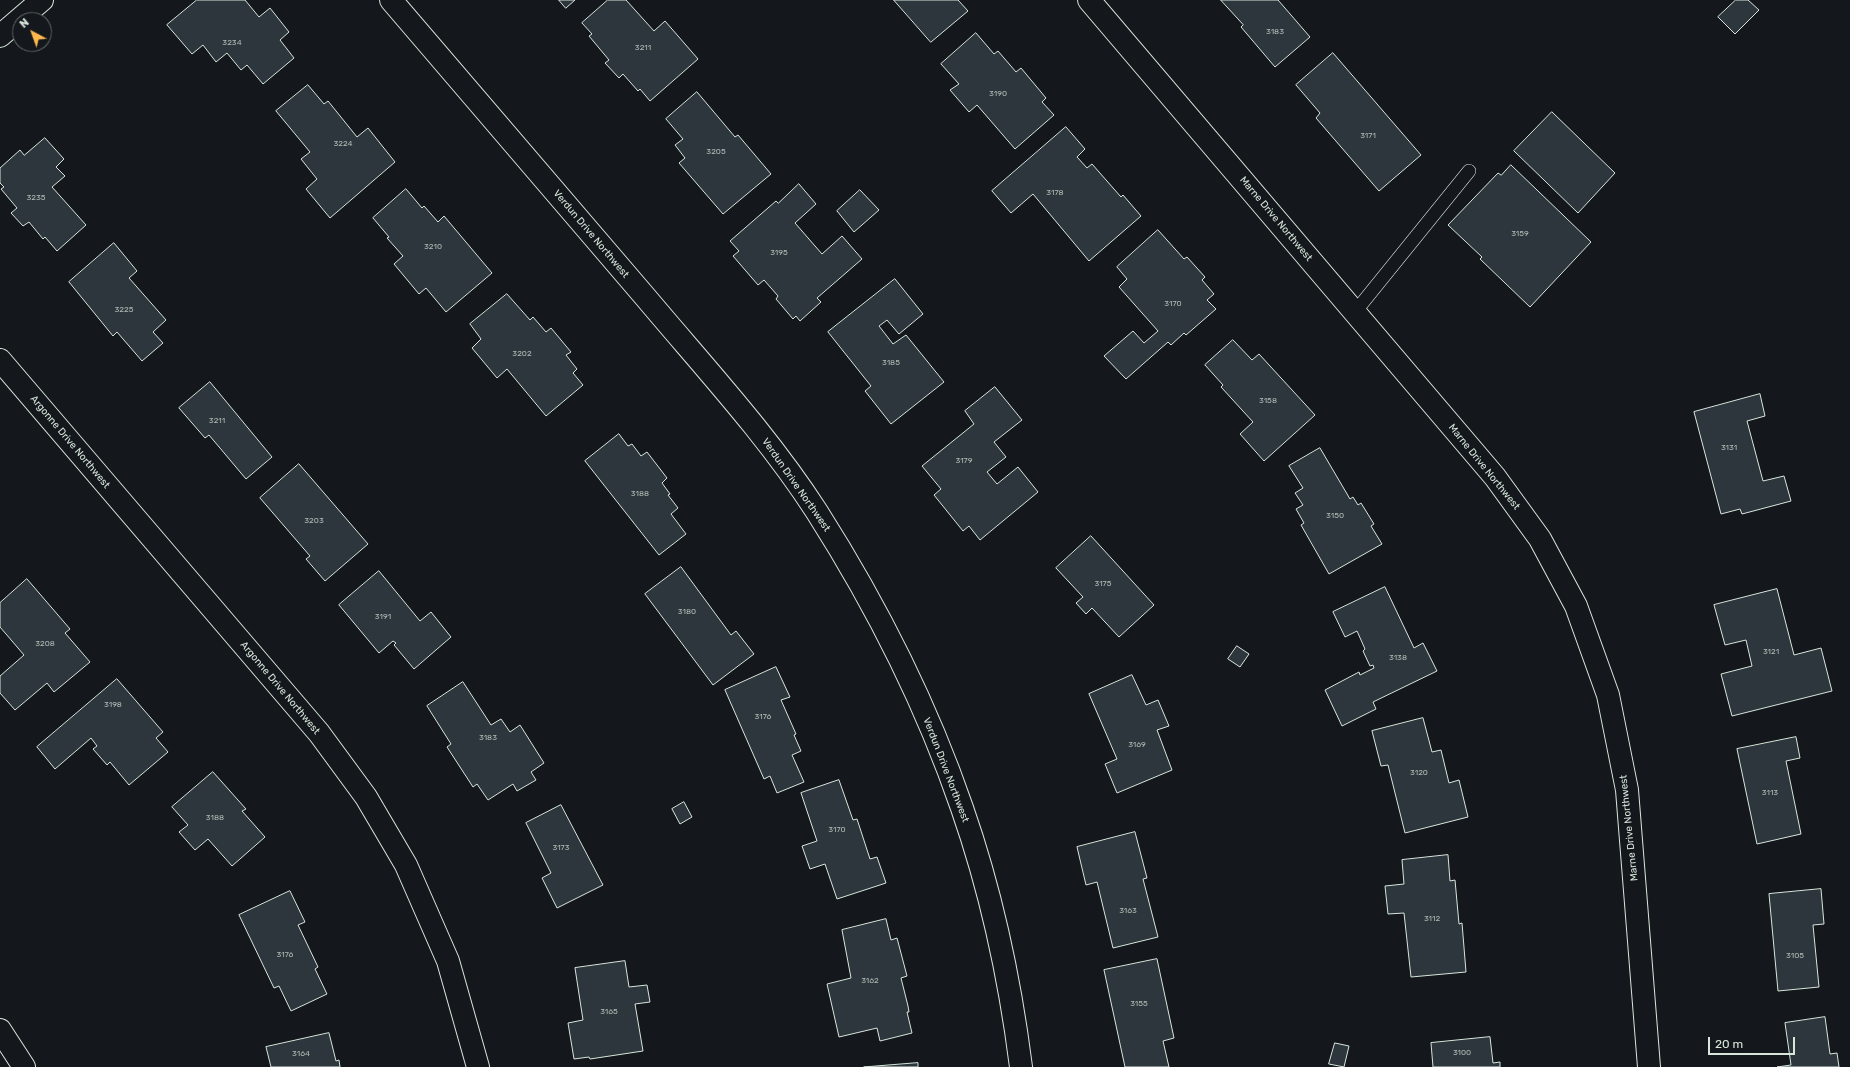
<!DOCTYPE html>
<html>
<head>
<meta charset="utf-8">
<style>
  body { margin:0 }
  #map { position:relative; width:1850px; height:1067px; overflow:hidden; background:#14181c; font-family:Rubik,sans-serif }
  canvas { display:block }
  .north { position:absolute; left:12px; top:12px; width:40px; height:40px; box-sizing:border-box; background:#14181c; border:1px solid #626a69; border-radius:50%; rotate:319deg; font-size:11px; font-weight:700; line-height:16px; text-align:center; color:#d8e6dc }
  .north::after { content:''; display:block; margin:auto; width:14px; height:18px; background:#ffb74d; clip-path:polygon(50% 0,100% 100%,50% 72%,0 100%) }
  .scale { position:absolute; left:1708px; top:1037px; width:87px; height:18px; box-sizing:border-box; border:2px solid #d8e6dc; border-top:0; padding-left:5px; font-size:12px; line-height:14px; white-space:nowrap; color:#d8e6dc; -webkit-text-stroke:3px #14181c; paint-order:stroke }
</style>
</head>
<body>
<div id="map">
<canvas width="1850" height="1067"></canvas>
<div class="north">N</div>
<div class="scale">20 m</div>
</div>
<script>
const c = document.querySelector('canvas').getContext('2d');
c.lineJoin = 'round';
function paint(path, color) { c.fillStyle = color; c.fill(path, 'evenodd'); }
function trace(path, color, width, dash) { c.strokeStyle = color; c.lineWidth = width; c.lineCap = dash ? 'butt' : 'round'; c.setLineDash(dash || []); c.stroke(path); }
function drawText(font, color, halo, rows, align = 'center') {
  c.font = font + ' Rubik,sans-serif'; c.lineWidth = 3; c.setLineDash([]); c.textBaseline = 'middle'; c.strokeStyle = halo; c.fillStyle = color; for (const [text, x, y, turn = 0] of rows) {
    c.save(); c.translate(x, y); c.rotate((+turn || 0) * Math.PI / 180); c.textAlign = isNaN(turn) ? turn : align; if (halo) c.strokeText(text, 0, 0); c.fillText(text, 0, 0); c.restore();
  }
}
const building = new Path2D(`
  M197,0H245L259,17L270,8L289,32L280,40L294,58L263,84L247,65L241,70L227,53L216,62L203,45L192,54L167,25Z
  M559,0H575L566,8Z
  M608,0H626L654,31L665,21L698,59L650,101L640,89L638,91L623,74L619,78L605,63L609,60L589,36L592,34L582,23Z
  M894,0H958L968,11L931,42Z
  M1221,0H1278L1310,37L1275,67L1241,27L1243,25Z
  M1736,0H1748L1759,10L1735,34L1718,17Z
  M976,33L994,54L998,51L1016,72L1021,68L1046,98L1042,102L1054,115L1015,149L977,105L969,112L950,90L959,84L941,64Z
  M1333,53L1421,155L1379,191L1316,118L1320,113L1296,85Z
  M308,85L324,104L328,101L357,137L368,128L395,162L330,218L306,189L317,179L301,159L310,152L276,111Z
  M697,92L735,137L738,135L771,174L723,214L679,163L685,158L675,145L683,139L666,119Z
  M1552,112L1615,173L1578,213L1514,151Z
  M1066,127L1085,149L1077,157L1087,168L1092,164L1121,197L1123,195L1141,216L1089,261L1033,194L1011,213L992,191Z
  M45,138L64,159L56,167L65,176L52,187L86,225L57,251L45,237L43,239L29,222L23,226L11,213L17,208L1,189L4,187L0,183V168L20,150L24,155Z
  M1511,165L1591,242L1530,307L1480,259L1482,257L1448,225L1498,173L1501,175Z
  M799,184L816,204L795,223L822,254L842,236L862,259L817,298L821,302L800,321L796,316L793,319L776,299L778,296L764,280L758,285L733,256L739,251L730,241L776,201L778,203Z
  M406,189L422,208L424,206L438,222L444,216L492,273L446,312L426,288L419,294L394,264L403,256L387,238L389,237L373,218Z
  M860,190L879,210L854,232L837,211Z
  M1158,230L1184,259L1187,257L1205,277L1202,280L1214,294L1207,300L1216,309L1186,335L1184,333L1171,345L1168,342L1126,379L1104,356L1133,331L1144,343L1158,331L1119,287L1127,279L1117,267Z
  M114,243L137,271L129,278L166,320L153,332L163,343L142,361L117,332L113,336L69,282Z
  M895,279L923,314L899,334L887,320L879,326L893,344L906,335L944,382L891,424L865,391L871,386L828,332Z
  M507,294L530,320L533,317L546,332L551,328L571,352L566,355L577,369L573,373L583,385L546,416L507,369L497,378L472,348L481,339L470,324Z
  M1233,340L1252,360L1259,354L1315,415L1264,461L1240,434L1253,422L1221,387L1223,385L1205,365Z
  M210,382L272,457L246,479L209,435L205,438L179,408Z
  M995,387L1022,420L994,442L1006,457L987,472L997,484L1018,467L1038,492L980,540L969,526L963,531L934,495L941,489L922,466L974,424L965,411Z
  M1760,394L1765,416L1747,421L1763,481L1784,476L1791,501L1742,514L1740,509L1721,514L1694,412Z
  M619,434L628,446L632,444L641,456L647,452L667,478L662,483L670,494L668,495L678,508L671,514L686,534L659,555L585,461Z
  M1320,448L1350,499L1353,497L1358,505L1361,503L1374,524L1371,526L1382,544L1329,574L1301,525L1304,523L1296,509L1303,505L1295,493L1303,488L1289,466Z
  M299,464L368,544L325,581L306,559L310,556L260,498Z
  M1091,536L1154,605L1119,637L1092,608L1086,614L1076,603L1083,597L1056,568Z
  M681,567L731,635L736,631L754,654L713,685L645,594Z
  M379,571L420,621L431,612L451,637L414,669L394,645L396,643L393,641L379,653L339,605Z
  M27,579L70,629L65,633L90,662L54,692L47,683L15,710L0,693V676L24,655L0,627V603Z
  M1385,587L1414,648L1423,643L1437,671L1373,702L1376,709L1342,726L1325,690L1359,672L1360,675L1374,668L1373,665L1370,666L1363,651L1365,649L1357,631L1345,637L1333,612Z
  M1777,589L1794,655L1821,648L1832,691L1732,716L1721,674L1752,666L1746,640L1725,645L1714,605Z
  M1237,646L1249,654L1240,667L1228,659Z
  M776,667L790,697L781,700L796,734L794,735L801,751L792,755L804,782L777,793L770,776L764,779L725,690Z
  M1132,675L1146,705L1158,700L1169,726L1157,730L1172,770L1117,793L1105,764L1117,759L1089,694Z
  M117,679L163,732L156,738L168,752L129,785L110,762L107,765L93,749L97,746L91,738L55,769L37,747Z
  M463,682L491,725L501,719L510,732L520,725L544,763L531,772L536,780L517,791L513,784L488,800L477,784L473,787L447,747L451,744L427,706Z
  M1423,718L1432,752L1441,750L1449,783L1459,780L1468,817L1405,833L1388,765L1381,766L1372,731Z
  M1796,737L1800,758L1786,761L1801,834L1757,844L1737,749Z
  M213,772L246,809L242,811L265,837L232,866L208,839L195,850L179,832L188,825L172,807Z
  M839,780L853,820L857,819L870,859L877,857L886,883L837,899L825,864L810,869L802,846L817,841L801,793Z
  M684,802L692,817L680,824L672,809Z
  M561,805L603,885L557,908L542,878L551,873L526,823Z
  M1135,832L1147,878L1143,879L1158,937L1113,948L1097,882L1086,885L1077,847Z
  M1448,855L1450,881L1455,880L1459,924L1462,923L1466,972L1411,977L1404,913L1388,914L1385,886L1404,884L1402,860Z
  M1821,889L1824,924L1813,925L1819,987L1778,991L1769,894Z
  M290,891L305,922L298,925L318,967L315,969L327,994L291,1011L279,986L274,988L239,915Z
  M886,919L891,940L897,938L907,976L901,978L908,1006L909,1012H907L912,1033L880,1041L877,1028L839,1037L827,984L851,978L842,930Z
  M1157,959L1174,1038L1163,1041L1169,1067H1125L1104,970Z
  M625,961L629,987L647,985L650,1002L635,1004L643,1051L590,1059L589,1057L574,1059L568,1023L583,1020L575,968Z
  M1825,1017L1830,1054L1837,1053L1839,1067H1777L1791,1065L1785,1023Z
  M329,1033L336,1061L339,1060L340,1067H271L266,1047Z
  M1490,1037L1493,1063L1500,1062V1067H1433L1431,1043Z
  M1335,1043L1349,1046L1344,1067L1329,1064Z
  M918,1063V1067H864Z`);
paint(building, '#2c363c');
trace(building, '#d8e6dc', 1);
const service = new Path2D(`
  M1355,312L1469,171`);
const minor = new Path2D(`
  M391,0C477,100 562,200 647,299C705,368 768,436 817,512C875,603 927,706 962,808C991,891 1010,980 1021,1067
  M1089,0L1495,477L1540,539L1576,606L1608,695L1627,790L1649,1067
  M0,36L42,0
  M0,360L319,733L366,797L406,865L448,961L478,1067`);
const tertiary = new Path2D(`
  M0,1030L24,1067`);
trace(service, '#d8e6dc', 14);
trace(minor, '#d8e6dc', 24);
trace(tertiary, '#d8e6dc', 24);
trace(service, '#14181c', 13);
trace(minor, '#14181c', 22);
trace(tertiary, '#14181c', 22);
drawText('8px', '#adbab4', null, [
  ["3183",1275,32],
  ["3234",232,43],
  ["3211",643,48],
  ["3190",998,94],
  ["3171",1368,136],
  ["3224",343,144],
  ["3205",716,152],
  ["3178",1055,193],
  ["3235",36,198],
  ["3159",1520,234],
  ["3210",433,247],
  ["3195",779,253],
  ["3170",1173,304],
  ["3225",124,310],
  ["3202",522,354],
  ["3185",891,363],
  ["3158",1268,401],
  ["3211",217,421],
  ["3131",1729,448],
  ["3179",964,461],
  ["3188",640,494],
  ["3150",1335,516],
  ["3203",314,521],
  ["3175",1103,584],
  ["3180",687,612],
  ["3191",383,617],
  ["3208",45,644],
  ["3121",1771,652],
  ["3138",1398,658],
  ["3198",113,705],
  ["3176",763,717],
  ["3183",488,738],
  ["3169",1137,745],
  ["3120",1419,773],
  ["3113",1770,793],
  ["3188",215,818],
  ["3170",837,830],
  ["3173",561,848],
  ["3163",1128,911],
  ["3112",1432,919],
  ["3176",285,955],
  ["3105",1795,956],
  ["3162",870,981],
  ["3155",1139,1004],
  ["3165",609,1012],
  ["3100",1462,1053],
  ["3164",301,1054]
]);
drawText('10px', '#d8e6dc', '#14181c', [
  ["Marne Drive Northwest",1276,219,50],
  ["Verdun Drive Northwest",591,234,50],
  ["Argonne Drive Northwest",70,442,50],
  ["Marne Drive Northwest",1484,467,51],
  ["Verdun Drive Northwest",796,485,55],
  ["Argonne Drive Northwest",280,688,50],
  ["Verdun Drive Northwest",946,770,69],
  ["Marne Drive Northwest",1629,828,-96]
]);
</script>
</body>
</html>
